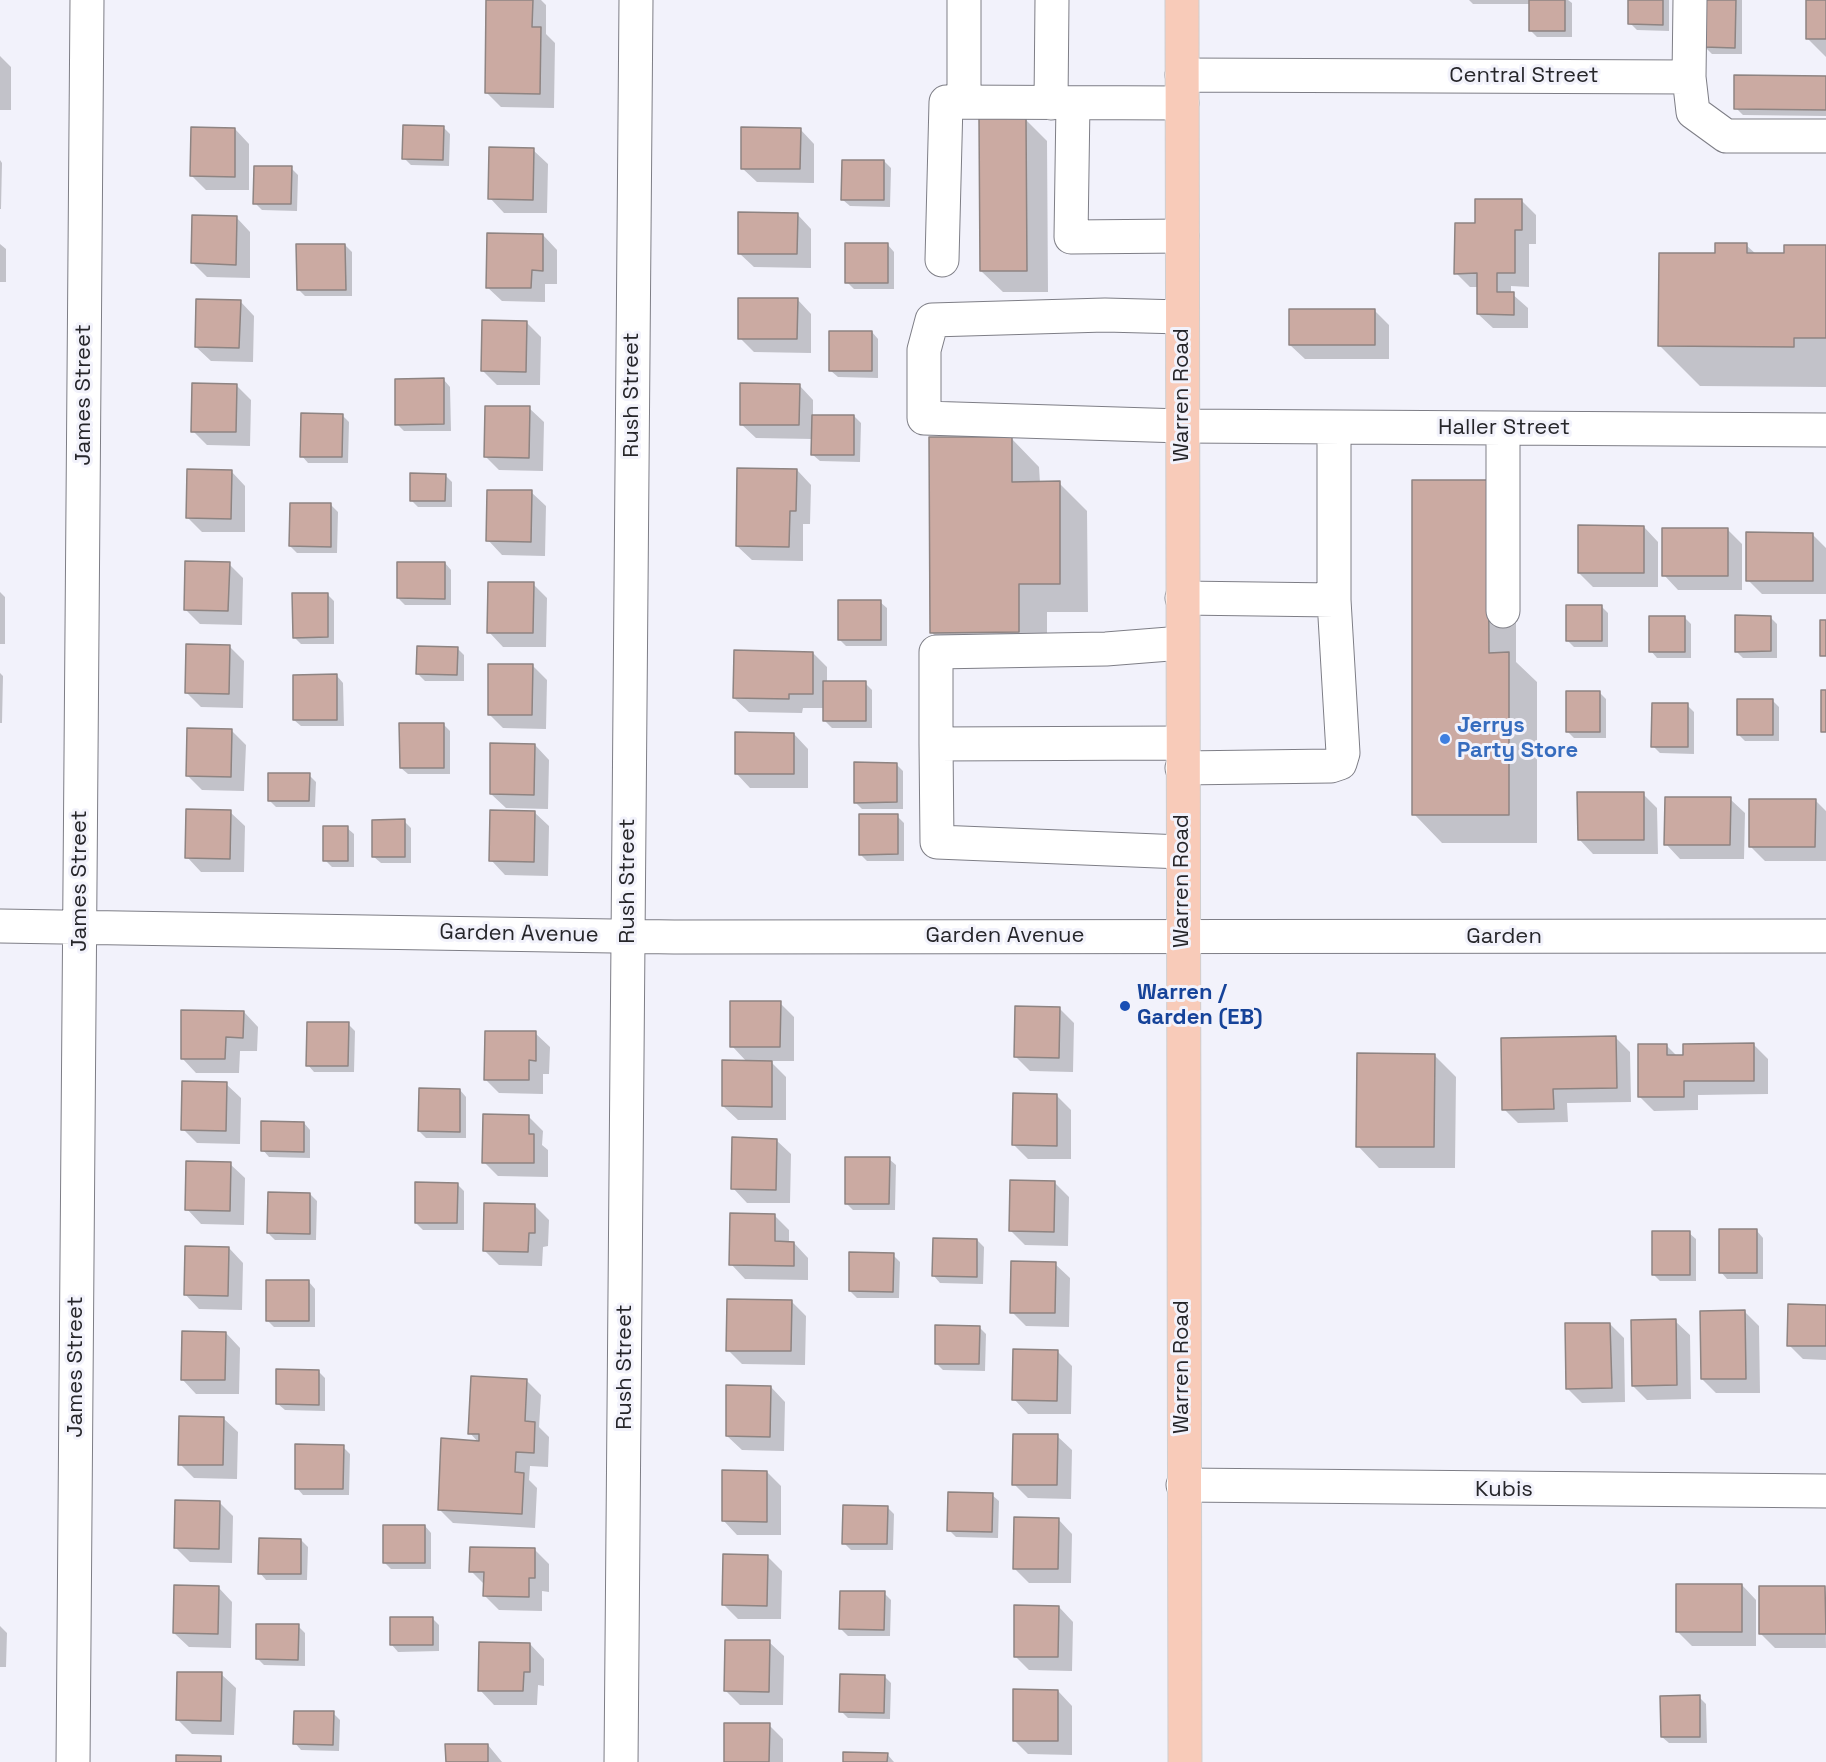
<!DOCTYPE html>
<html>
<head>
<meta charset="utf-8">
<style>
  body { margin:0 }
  canvas { display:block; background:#f2f2fb }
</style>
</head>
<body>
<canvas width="1826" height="1762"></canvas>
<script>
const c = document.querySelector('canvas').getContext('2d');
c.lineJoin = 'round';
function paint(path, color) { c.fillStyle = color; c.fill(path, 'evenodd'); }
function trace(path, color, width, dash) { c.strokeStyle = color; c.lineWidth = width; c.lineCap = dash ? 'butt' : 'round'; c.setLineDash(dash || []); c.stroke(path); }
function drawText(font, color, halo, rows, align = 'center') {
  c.font = font + ' "Space Grotesk",sans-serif'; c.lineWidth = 6; c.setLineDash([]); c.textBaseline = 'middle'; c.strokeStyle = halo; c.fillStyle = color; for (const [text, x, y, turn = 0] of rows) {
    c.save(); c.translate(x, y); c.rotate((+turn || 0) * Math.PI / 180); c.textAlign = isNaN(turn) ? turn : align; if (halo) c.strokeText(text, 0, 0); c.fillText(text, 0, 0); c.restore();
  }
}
paint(new Path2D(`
  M488,0H541L546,5V34L555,43L554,108L501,107L487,93Z
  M1469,0H1568L1572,3V37H1537L1530,30L1531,4H1473Z
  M1630,0H1669V31L1637,30L1630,23Z
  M1706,0H1742V54H1712L1705,47Z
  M1808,0H1826V57L1808,39Z
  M0,56L11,67V110H0Z
  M1826,77V116L1743,115L1736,108Z
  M1025,119L1047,141L1048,292H1003L981,271Z
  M443,127L450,134L449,166L411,165L404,158Z
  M235,129L249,144V190H206L191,175Z
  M800,129L814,144V183L757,182L742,168Z
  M533,150L548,164L547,213H504L490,198Z
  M0,160L2,163L1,209H0Z
  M884,161L891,168L890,207L850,206L843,200Z
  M291,168L298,175L297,211L262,210L255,203Z
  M1522,201L1536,215V244H1529V287L1511,286V293L1528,308V328H1493L1478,314L1479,287H1470L1456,273L1477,224Z
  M797,214L811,229V268L754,267L739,253Z
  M236,217L250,232V278L207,277L193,263Z
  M543,235L557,250V284H545V302L502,301L487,287Z
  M0,244L6,249V282H0Z
  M345,245L352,252V296H305L298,289Z
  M888,245L894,252V289H854L847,282Z
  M1746,245L1756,254H1785L1826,246V387L1700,386L1659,345L1716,254Z
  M797,299L811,314V353L754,352L740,338Z
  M240,301L254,316L253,362L211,361L196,347Z
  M1375,311L1389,325V359H1305L1290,345Z
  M526,322L541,337L540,385H497L482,370Z
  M872,332L878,339V378L838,377L831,371Z
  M444,380L450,387L451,431H404L397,424Z
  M236,385L251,400L250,446L207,445L193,431Z
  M799,385L813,400V416H854L861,423L860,462L820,461L813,455V439L756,438L741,424Z
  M529,408L544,422L543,471L499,470L485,456Z
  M342,415L349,422L348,463H308L302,456Z
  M1011,438L1039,467L1040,483H1059L1087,511L1088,612H1047V660H960L931,632Z
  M797,470L811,485L810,524H803V561L752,560L737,546Z
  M231,471L245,486V532H202L187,517Z
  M445,475L452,482V507H418L411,500Z
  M531,492L546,506L545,556L502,555L488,540Z
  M331,505L338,512L337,553H297L290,546Z
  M1516,510V662L1537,682V843H1442L1414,814Z
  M1644,527L1658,542V587H1593L1579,573Z
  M1728,530L1742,544V590H1678L1664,575Z
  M1812,534L1826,548V594H1762L1748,580Z
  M445,563L451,570V605H405L398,598Z
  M229,564L243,578L242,625L200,624L185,609Z
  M533,584L547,598L546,647H503L489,632Z
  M0,592L5,597V644H0Z
  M327,594L334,601V644H301L294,637Z
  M880,602L887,608V646H846L839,639Z
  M1601,606L1608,613V647H1574L1567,640Z
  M1684,617L1691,624V658H1657L1651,651Z
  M1770,617L1777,624V658H1743L1736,651Z
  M230,647L244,661L243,708L201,707L186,692Z
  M457,648L464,655V681H425L418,674Z
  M813,653L827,667V683H865L872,690V728H832L825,721V708H803L802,713L749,712L734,698Z
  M533,666L547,680L546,729L503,728L489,714Z
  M0,673L3,676L2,723H0Z
  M337,676L343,683L344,726H301L294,720Z
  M1599,692L1606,699V738H1574L1567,731Z
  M1772,700L1779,707V741H1745L1738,734Z
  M1687,705L1694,712V754L1660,753L1653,746Z
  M443,724L450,731V774H408L401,768Z
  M231,730L246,745L244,791L202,790L188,776Z
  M794,734L808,749V788H750L736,773Z
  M535,745L549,760L548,809L506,808L491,794Z
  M896,764L903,771V809H862L855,802Z
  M309,775L316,782L315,807H276L269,800Z
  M1643,794L1657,808L1658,854H1593L1579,839Z
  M1730,799L1745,813L1744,859H1680L1666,844Z
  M1815,800L1826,811V861H1765L1750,846Z
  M230,812L245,826L244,872H201L187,857Z
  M534,812L549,826L548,876L505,875L491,860Z
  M897,816L904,823V861H867L860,854Z
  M404,821L411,828V863H381L374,857Z
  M347,828L354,834V867H332L325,860Z
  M780,1003L794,1017V1061H770L786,1077V1120H738L723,1106L747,1062L732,1046Z
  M1059,1008L1074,1023L1073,1072L1030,1071L1016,1057Z
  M244,1012L258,1027L257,1051H240L239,1073H196L182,1058Z
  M348,1024L355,1031L354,1072H314L308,1065Z
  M535,1033L550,1047L549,1074H543V1094L499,1093L485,1079Z
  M1615,1037L1630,1052L1631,1102L1567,1103L1568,1122L1518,1123L1504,1109Z
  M1666,1045L1678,1057H1685L1754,1045L1768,1059V1094L1698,1095V1110L1654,1111L1639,1096Z
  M1434,1055L1456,1077L1455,1168H1379L1358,1146Z
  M226,1084L241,1098L240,1144L197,1143L183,1129Z
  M460,1090L466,1097V1138H426L419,1131Z
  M1057,1096L1071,1110V1159H1028L1013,1144Z
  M528,1116L543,1131L542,1145L548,1150V1177L498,1176L484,1162Z
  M304,1123L310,1130V1158L269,1157L263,1150Z
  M776,1140L791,1154L790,1203H747L733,1188Z
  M889,1159L896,1165L895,1210H853L846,1203Z
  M230,1164L245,1178L244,1225L201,1224L187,1209Z
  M1054,1182L1069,1197L1068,1246L1025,1245L1011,1231Z
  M457,1184L464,1191V1230H423L416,1223Z
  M310,1194L317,1201L316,1240H275L268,1233Z
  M534,1205L549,1220L548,1246L543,1247L542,1266L499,1265L485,1251Z
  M774,1215L789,1230V1243H794L808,1258V1280L745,1279L731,1264Z
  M1757,1231L1763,1238V1279H1727L1721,1272Z
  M1689,1233L1696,1239V1281H1660L1653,1274Z
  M977,1240L984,1247L983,1284L940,1283L934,1276Z
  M229,1248L243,1263L242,1310L199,1309L185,1294Z
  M893,1255L900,1262L899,1298H857L850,1291Z
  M1055,1264L1070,1278L1069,1327L1026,1326L1012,1312Z
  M309,1282L315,1289V1327H274L267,1320Z
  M791,1301L806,1316L805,1365L742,1364L728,1350Z
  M1826,1306V1360L1803,1359L1789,1345Z
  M1745,1312L1759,1326L1760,1393H1716L1702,1379Z
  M1675,1321L1690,1335L1691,1399L1647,1400L1633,1386Z
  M1610,1324L1624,1338L1625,1402L1582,1403L1567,1388Z
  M979,1327L986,1334L985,1371L943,1370L936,1363Z
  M226,1333L240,1348L239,1394H196L182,1379Z
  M1057,1351L1072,1366L1071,1414H1028L1014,1399Z
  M318,1371L325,1378V1411L285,1410L278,1404Z
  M526,1380L541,1395L539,1427L549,1437L548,1467L530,1466L529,1480L537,1488L535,1528L453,1523L439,1509L478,1442L470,1433Z
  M771,1387L785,1402L784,1451L742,1450L727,1436Z
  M223,1418L238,1432L237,1479L194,1478L180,1464Z
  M1057,1436L1072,1450L1071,1499L1028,1498L1014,1484Z
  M343,1447L350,1454L349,1495H303L297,1488Z
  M767,1472L781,1486V1535H737L723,1520Z
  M992,1495L999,1501L998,1538L956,1537L949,1530Z
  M219,1502L233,1516L232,1563L190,1562L176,1548Z
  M887,1507L894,1514L893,1550H851L844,1543Z
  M1058,1519L1072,1534L1071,1583H1029L1014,1568Z
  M425,1526L431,1533V1569H391L384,1562Z
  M301,1540L308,1547L307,1580H266L260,1573Z
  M535,1550L549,1564V1592L542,1591V1611L499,1610L485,1596V1585L471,1571Z
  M767,1556L782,1571L781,1619H738L723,1604Z
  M1742,1585L1756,1600V1646H1692L1677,1631Z
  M218,1587L232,1602L231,1648L189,1647L174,1633Z
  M1825,1588L1826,1648H1775L1761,1634Z
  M884,1593L891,1600L890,1636H848L841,1629Z
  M1059,1607L1073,1622L1072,1671L1029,1670L1015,1656Z
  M432,1618L439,1625V1651L398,1652L392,1645Z
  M0,1626L7,1633L6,1667H0Z
  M298,1626L305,1633V1666L264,1665L257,1658Z
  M769,1642L784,1656L783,1705H740L725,1690Z
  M530,1644L544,1659V1686L538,1685L537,1705H494L480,1690Z
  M221,1674L236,1688L234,1735L192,1734L178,1720Z
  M884,1676L891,1683L890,1719L848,1718L841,1711Z
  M1058,1691L1072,1706V1755L1028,1754L1014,1740Z
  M1699,1697L1706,1704L1707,1743H1669L1662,1737Z
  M333,1713L340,1720L339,1751L301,1750L295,1743Z
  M769,1725L783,1739V1762H725Z
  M488,1745L502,1762H447Z
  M887,1754L894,1762H844Z`), '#0003');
const building = new Path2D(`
  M486,0H533L532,27H541L540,94L485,93Z
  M1529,0H1565V31H1529Z
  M1628,0H1663V25L1628,24Z
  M1704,0H1736L1735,48L1704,47Z
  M1806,0H1826V39H1806Z
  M1734,75L1826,76V110L1734,109Z
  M979,118H1026L1027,271H980Z
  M403,125L444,126L443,160L402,159Z
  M191,127L235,128V177L190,176Z
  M741,127L801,128L800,169H741Z
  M489,147L534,148L533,200L488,199Z
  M842,160H884V200H841Z
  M254,166H292L291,204H253Z
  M1475,199H1522V230H1515V273H1497V292H1514V315L1477,314V273L1454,274L1455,223H1475Z
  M738,212L798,213L797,254H738Z
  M192,215L237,216L236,265L191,263Z
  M487,233L543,234V271L532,270L531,288H486Z
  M845,243H888V283H845Z
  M1715,243H1747V253H1784V245H1826V338H1794V347L1658,346L1659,253H1715Z
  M296,244H345L346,290H297Z
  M738,298H798L797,339H738Z
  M196,299L241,300L239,348L195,347Z
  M1289,309H1375V345H1289Z
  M482,320L527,321L526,372L481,371Z
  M829,331H872V371H829Z
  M444,378V424L395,425V379Z
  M192,383L237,384L236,432H191Z
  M740,383L800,384L799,425H740Z
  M485,406H530L529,458L484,457Z
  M301,413L343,414L342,457H300Z
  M812,415H854V455H811Z
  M929,437H1012V482L1060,481V584H1019V632L930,633Z
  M737,468L797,469L796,511H790L789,547L736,546Z
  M187,469L232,470L231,519L186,518Z
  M410,473L446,474L445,501H410Z
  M1412,480H1488L1489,653L1509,652V815H1412Z
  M487,490H532L531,542L486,541Z
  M290,503H331V547L289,546Z
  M1578,525L1644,526V573H1578Z
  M1662,528H1728V576H1662Z
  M1746,532L1813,533V581H1746Z
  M185,561L230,562L228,611L184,610Z
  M397,562H445V599L397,598Z
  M488,582H534L533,633H487Z
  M292,593H328V637L293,638Z
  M838,600H881V640H838Z
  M1566,605H1602V641H1566Z
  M1735,615L1771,616V651L1735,652Z
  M1649,616H1685V652H1649Z
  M1820,620H1826V656H1820Z
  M186,644L230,645L229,694L185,693Z
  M417,646L458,647L457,675L416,674Z
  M734,650L813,652V694H789V699L733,698Z
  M488,664H533L532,715H488Z
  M337,674V720H293V675Z
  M823,681H866V721H823Z
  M1821,690H1826V732H1821Z
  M1566,691H1600V732H1566Z
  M1737,699H1773V735H1737Z
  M1652,703H1688V747H1651Z
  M399,723H444V768H400Z
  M187,728L232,729L231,777L186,776Z
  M735,732L794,733V774H735Z
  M490,743L535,744L534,795L490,794Z
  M854,762L897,763V802L854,803Z
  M268,773H310L309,801H268Z
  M1577,792H1644V840H1578Z
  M1665,797H1731L1730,845H1664Z
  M1749,799H1816L1815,847H1749Z
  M186,809L231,810L230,859L185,858Z
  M490,810L535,811L534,862L489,861Z
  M859,814H898V854L859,855Z
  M405,819V857H372V820Z
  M323,826H348V861H323Z
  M730,1001H781L780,1047H730Z
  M1015,1006L1060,1007L1059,1058L1014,1057Z
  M181,1010L244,1011L243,1038L226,1037L225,1059H181Z
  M307,1022H349L348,1066H306Z
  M485,1031H536V1061L529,1060V1080H484Z
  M1616,1036L1617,1088L1553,1089L1554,1109L1502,1110L1501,1038Z
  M1754,1043V1081H1684V1097H1638V1044H1667V1055H1683V1044Z
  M1357,1053L1435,1054L1434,1147H1356Z
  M722,1060L772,1061V1107L722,1106Z
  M182,1081L227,1082L226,1131L181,1130Z
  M419,1088L460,1089V1132L418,1131Z
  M1013,1093L1057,1094V1146L1012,1145Z
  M483,1114L529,1115V1134H534V1163H482Z
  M261,1121L304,1122V1152L261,1151Z
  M732,1137L777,1139L776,1190L731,1189Z
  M845,1157H890L889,1204H845Z
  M186,1161L231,1162L230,1211L185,1210Z
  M1010,1180L1055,1181L1054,1232L1009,1231Z
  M415,1182L458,1183L457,1223H415Z
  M268,1192L310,1193V1234L267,1233Z
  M484,1203L535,1204V1233H529L528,1252L483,1251Z
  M730,1213L775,1214V1241L794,1242V1266L729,1265Z
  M1719,1229H1757V1273H1719Z
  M1652,1231H1690V1275H1652Z
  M933,1238L977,1239V1277L932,1276Z
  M185,1246L229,1247L228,1296L184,1295Z
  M849,1252L894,1253L893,1292L849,1291Z
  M1011,1261L1056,1262L1055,1313H1010Z
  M266,1280H309V1321H266Z
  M727,1299L792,1300L791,1351H726Z
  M1788,1304L1826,1305V1346H1787Z
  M1745,1310L1746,1379H1701L1700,1311Z
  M1676,1319L1677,1385L1632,1386L1631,1320Z
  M1565,1323H1610L1612,1388L1566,1389Z
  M935,1325L980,1326L979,1364H935Z
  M182,1331L226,1332L225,1380H181Z
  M1013,1349L1058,1350L1057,1401L1012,1400Z
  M276,1369L319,1370V1405L276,1404Z
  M471,1376L527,1379L525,1421L535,1422L534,1453L516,1452L515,1472L524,1473L522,1514L438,1510L441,1438L479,1441V1434H468Z
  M726,1385L771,1386L770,1437L726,1436Z
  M179,1416L224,1417L223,1465H178Z
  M1013,1434H1058L1057,1485H1012Z
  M295,1444L344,1445L343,1489H295Z
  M722,1470L767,1471V1522L722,1521Z
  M948,1492L993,1493L992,1532L947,1531Z
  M175,1500L220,1501L219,1549L174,1548Z
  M843,1505L888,1506L887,1544H842Z
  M1014,1517L1059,1518L1058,1569H1013Z
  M383,1525H425V1563H383Z
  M259,1538L301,1539V1574H258Z
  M470,1547L535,1548V1578H529V1597L483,1596L484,1572H469Z
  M723,1554L768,1555L767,1606L722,1605Z
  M1676,1584H1742V1632H1676Z
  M174,1585L219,1586L218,1634L173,1633Z
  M1759,1586H1825L1826,1634H1759Z
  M840,1591H885L884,1630L839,1629Z
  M1014,1605L1059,1606L1058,1657H1014Z
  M390,1617H433V1645H390Z
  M256,1624H299L298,1660L256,1659Z
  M725,1640H770L769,1692L724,1691Z
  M479,1642L530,1643V1672H524L523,1691H478Z
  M177,1672H222L221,1721L176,1720Z
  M840,1674L885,1675L884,1713L839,1712Z
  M1013,1689L1058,1690V1741H1013Z
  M1700,1695V1737H1661L1660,1696Z
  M294,1711H334L333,1745L293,1744Z
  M724,1723H770L769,1762H724Z
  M445,1744H488V1762H446Z
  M843,1752L888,1753L887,1762H843Z
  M176,1755L221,1756V1762H176Z`);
paint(building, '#cbaaa2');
trace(building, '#8e8482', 1.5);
const minor = new Path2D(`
  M964,0V102
  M1182,75L1689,77L1693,112L1726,136H1826
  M1689,77L1690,0
  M1051,103L1052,0
  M1073,103L1071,237L1182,236
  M942,260L946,102L1182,103
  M1182,317L1105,315L932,320L924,350V418L1182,426L1826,430
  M1334,427V600
  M1503,428V611
  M1182,643L1106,649L936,652V744L1182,743
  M936,744L937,842L1182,852
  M1182,768L1331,766L1340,763L1343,753L1334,600L1182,598
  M0,926L674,937L1826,936
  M1183,1485L1826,1491
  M73,1762L87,0
  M621,1762L636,0`);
const major = new Path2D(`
  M1182,0L1185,1762`);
trace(minor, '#7e7e86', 35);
trace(major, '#cfcfd0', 35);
trace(minor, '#fff', 33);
trace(major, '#f8cbb9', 33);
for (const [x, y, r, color] of [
  [1445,739,6,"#3f7fe0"],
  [1125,1006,6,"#1a4fb4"]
]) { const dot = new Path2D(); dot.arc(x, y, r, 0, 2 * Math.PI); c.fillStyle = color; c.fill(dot); trace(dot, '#f2f2fb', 2); }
drawText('22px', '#26262a', '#f2f2fb', [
  ["Central Street",1524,76],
  ["James Street",84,395,-90],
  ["Rush Street",632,395,-90],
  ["Warren Road",1182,395,-90],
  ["Haller Street",1504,428],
  ["James Street",80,881,-90],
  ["Rush Street",628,881,-90],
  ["Warren Road",1182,881,-90],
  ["Garden Avenue",519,934,1],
  ["Garden Avenue",1005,936],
  ["Garden",1504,937],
  ["James Street",76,1367,-90],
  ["Rush Street",625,1367,-90],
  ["Warren Road",1182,1367,-90],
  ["Kubis",1504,1490]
]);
drawText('bold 22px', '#366cbe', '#f2f2fb', [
  ["Jerrys",1457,726],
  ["Party Store",1457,751]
], 'left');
drawText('bold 22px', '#164399', '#f2f2fb', [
  ["Warren /",1137,993],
  ["Garden (EB)",1137,1018]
], 'left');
</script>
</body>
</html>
